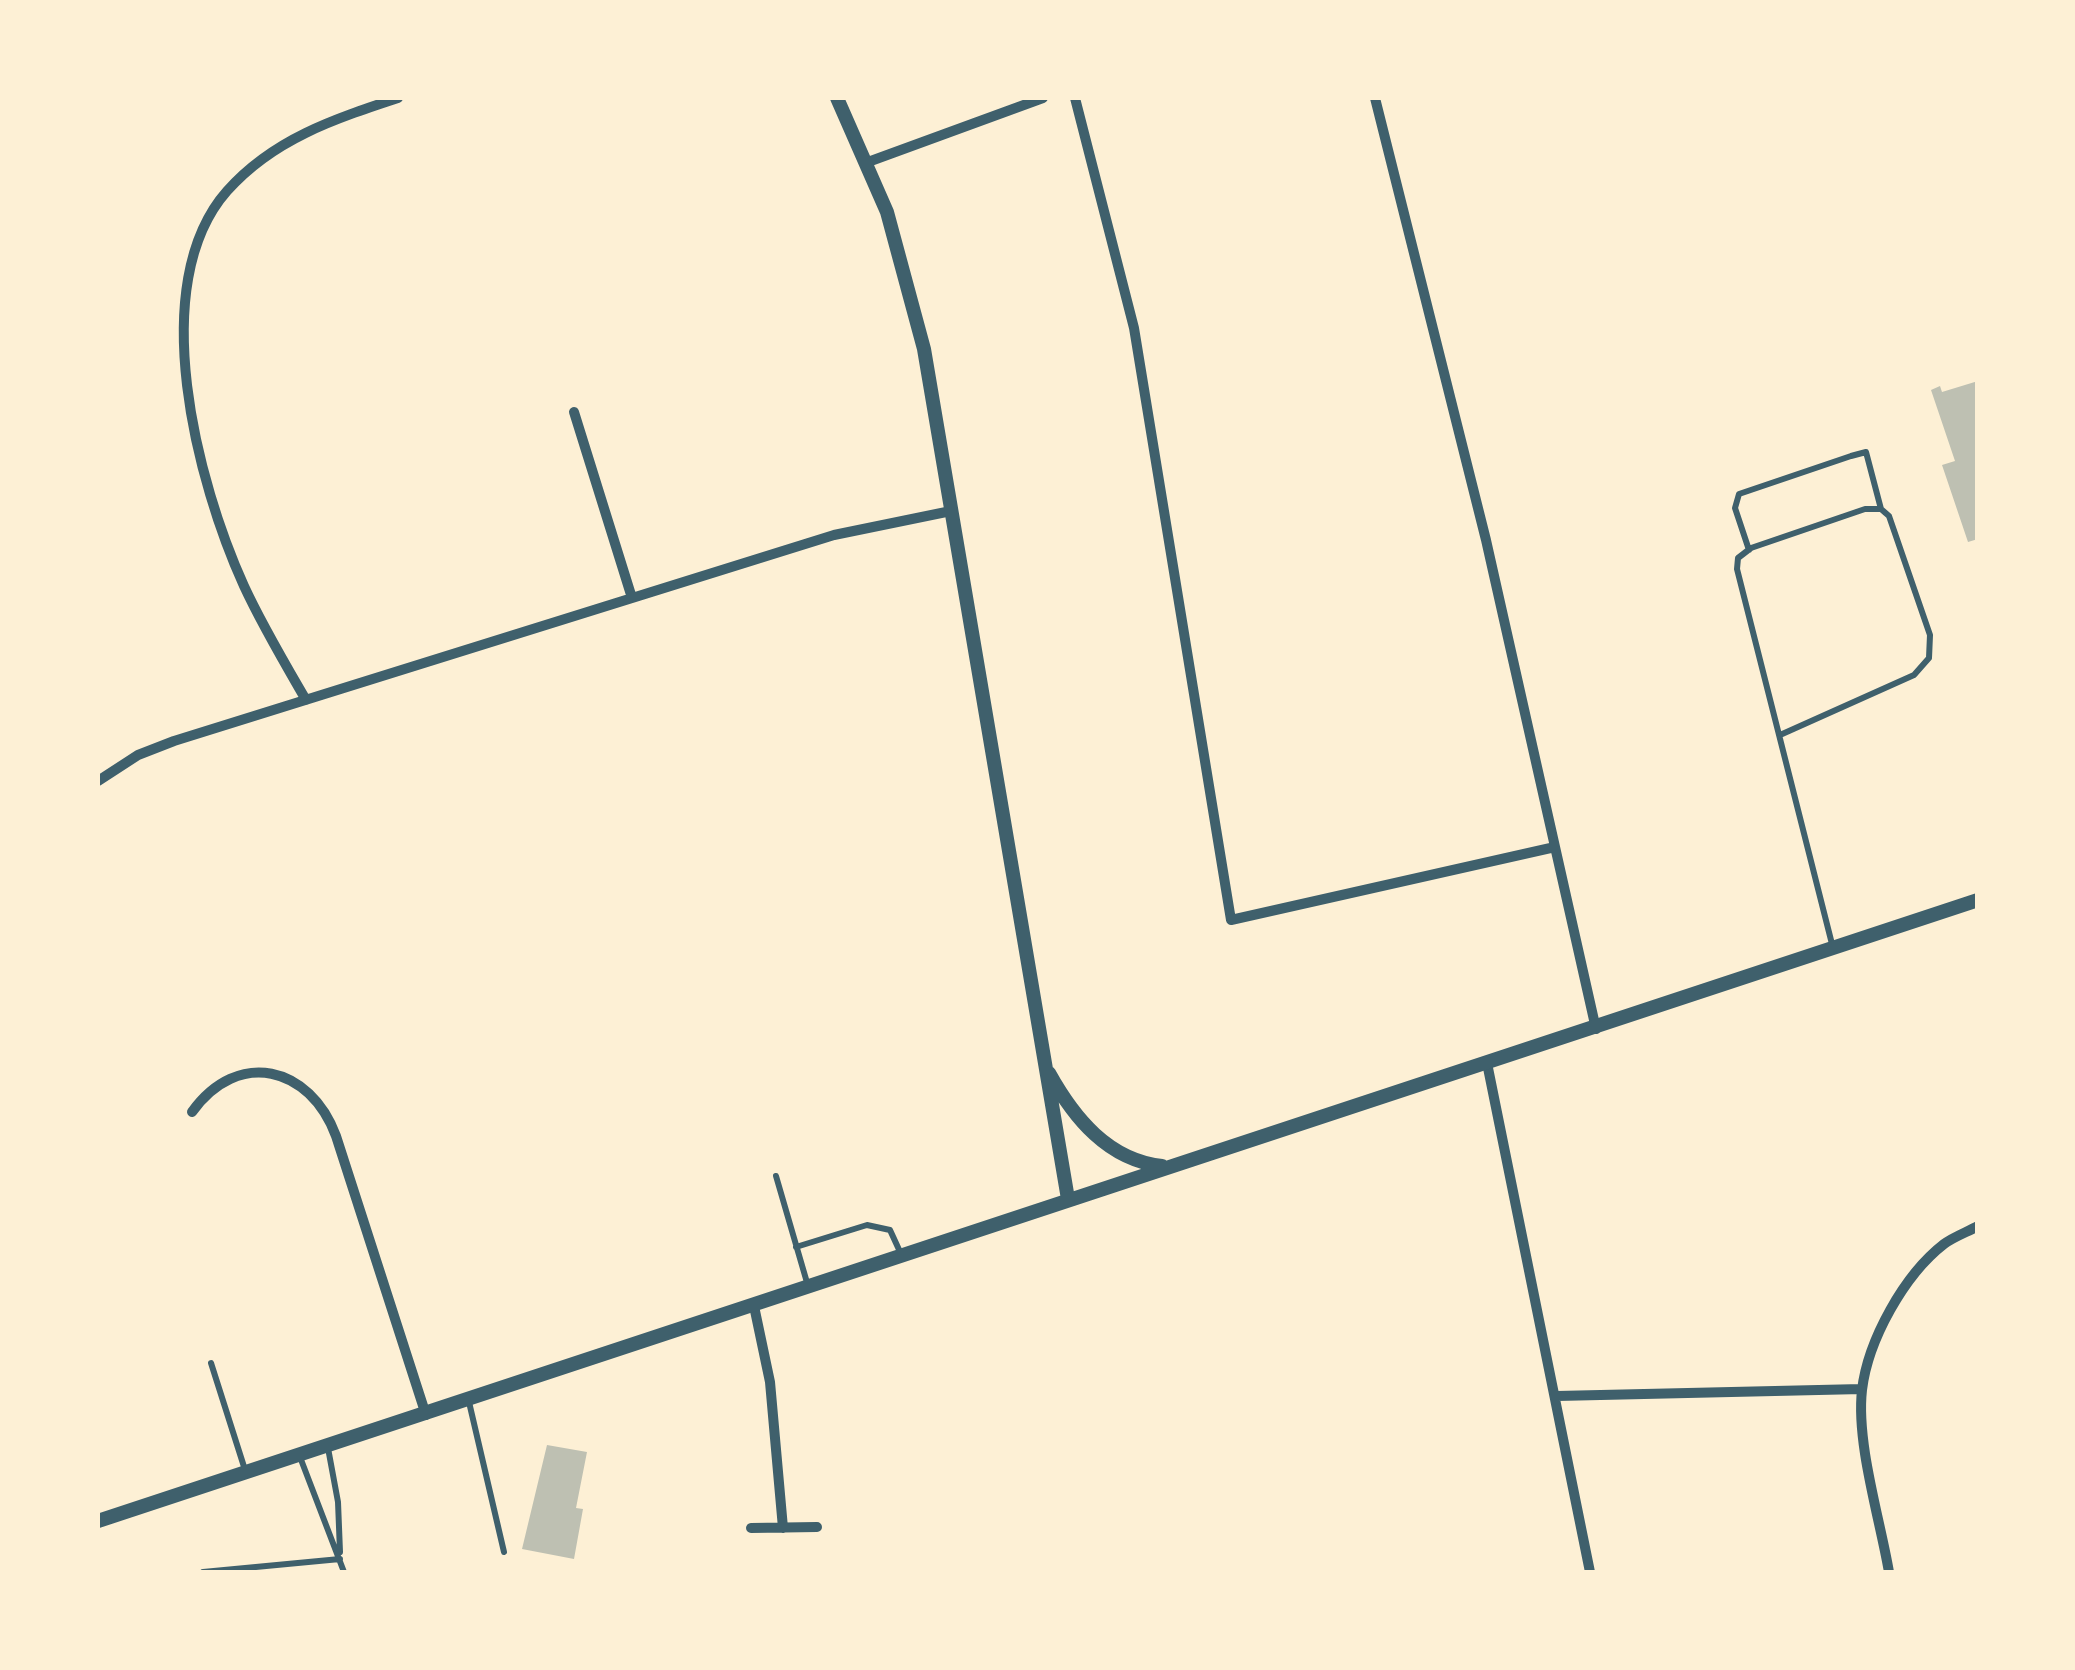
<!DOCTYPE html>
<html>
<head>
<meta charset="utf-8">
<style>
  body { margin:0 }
  #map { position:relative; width:2075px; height:1670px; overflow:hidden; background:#fdf0d5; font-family:"Fira Sans",sans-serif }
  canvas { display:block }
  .frame { position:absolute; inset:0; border:100px solid #fdf0d5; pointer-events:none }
</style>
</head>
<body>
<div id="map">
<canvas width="2075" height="1670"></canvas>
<div class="frame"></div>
</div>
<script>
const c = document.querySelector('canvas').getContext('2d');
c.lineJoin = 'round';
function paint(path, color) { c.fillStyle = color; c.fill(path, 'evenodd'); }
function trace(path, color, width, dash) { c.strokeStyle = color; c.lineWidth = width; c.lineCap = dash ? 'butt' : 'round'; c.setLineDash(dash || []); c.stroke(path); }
paint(new Path2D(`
  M1978,381V539L1968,542L1942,465L1955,461L1931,390L1940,386L1942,392Z
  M547,1445L587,1452L576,1508L583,1509L574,1559L522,1549Z`), '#bec0b2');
trace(new Path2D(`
  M1749,550L1735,508L1739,494L1851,456L1866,452L1881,509
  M1780,735L1914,675L1929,658L1930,635L1889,516L1881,509H1865L1751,548L1738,558L1737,569L1833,948
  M776,1176L808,1286
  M796,1247L867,1225L890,1230L901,1254
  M211,1363L246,1473
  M469,1402L504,1552
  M328,1448L338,1502L340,1552
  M300,1457L344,1572
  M203,1572L340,1559`), '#3f606c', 6);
trace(new Path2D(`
  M1075,98L1134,328L1231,920L1555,847
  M1375,98L1486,540L1596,1029
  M868,162L1043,98
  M574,412L632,598
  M306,700C284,662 262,625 244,586C198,485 144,285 227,191C273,139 334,119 398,98
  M98,781L138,755L174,741L834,535L951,511
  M1487,1063L1590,1572
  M192,1112C238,1048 310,1066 336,1136L426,1415
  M754,1306L770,1382L783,1528
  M1557,1396L1862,1389
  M751,1528L817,1527
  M1889,1572C1880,1519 1856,1443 1862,1390C1868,1340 1904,1275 1944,1244C1953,1237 1967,1232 1978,1226`), '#3f606c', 10);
trace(new Path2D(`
  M837,98L887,212L924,349L1068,1199
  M1049,1073C1074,1118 1108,1160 1162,1166
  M98,1521L1978,900`), '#3f606c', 14);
</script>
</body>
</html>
